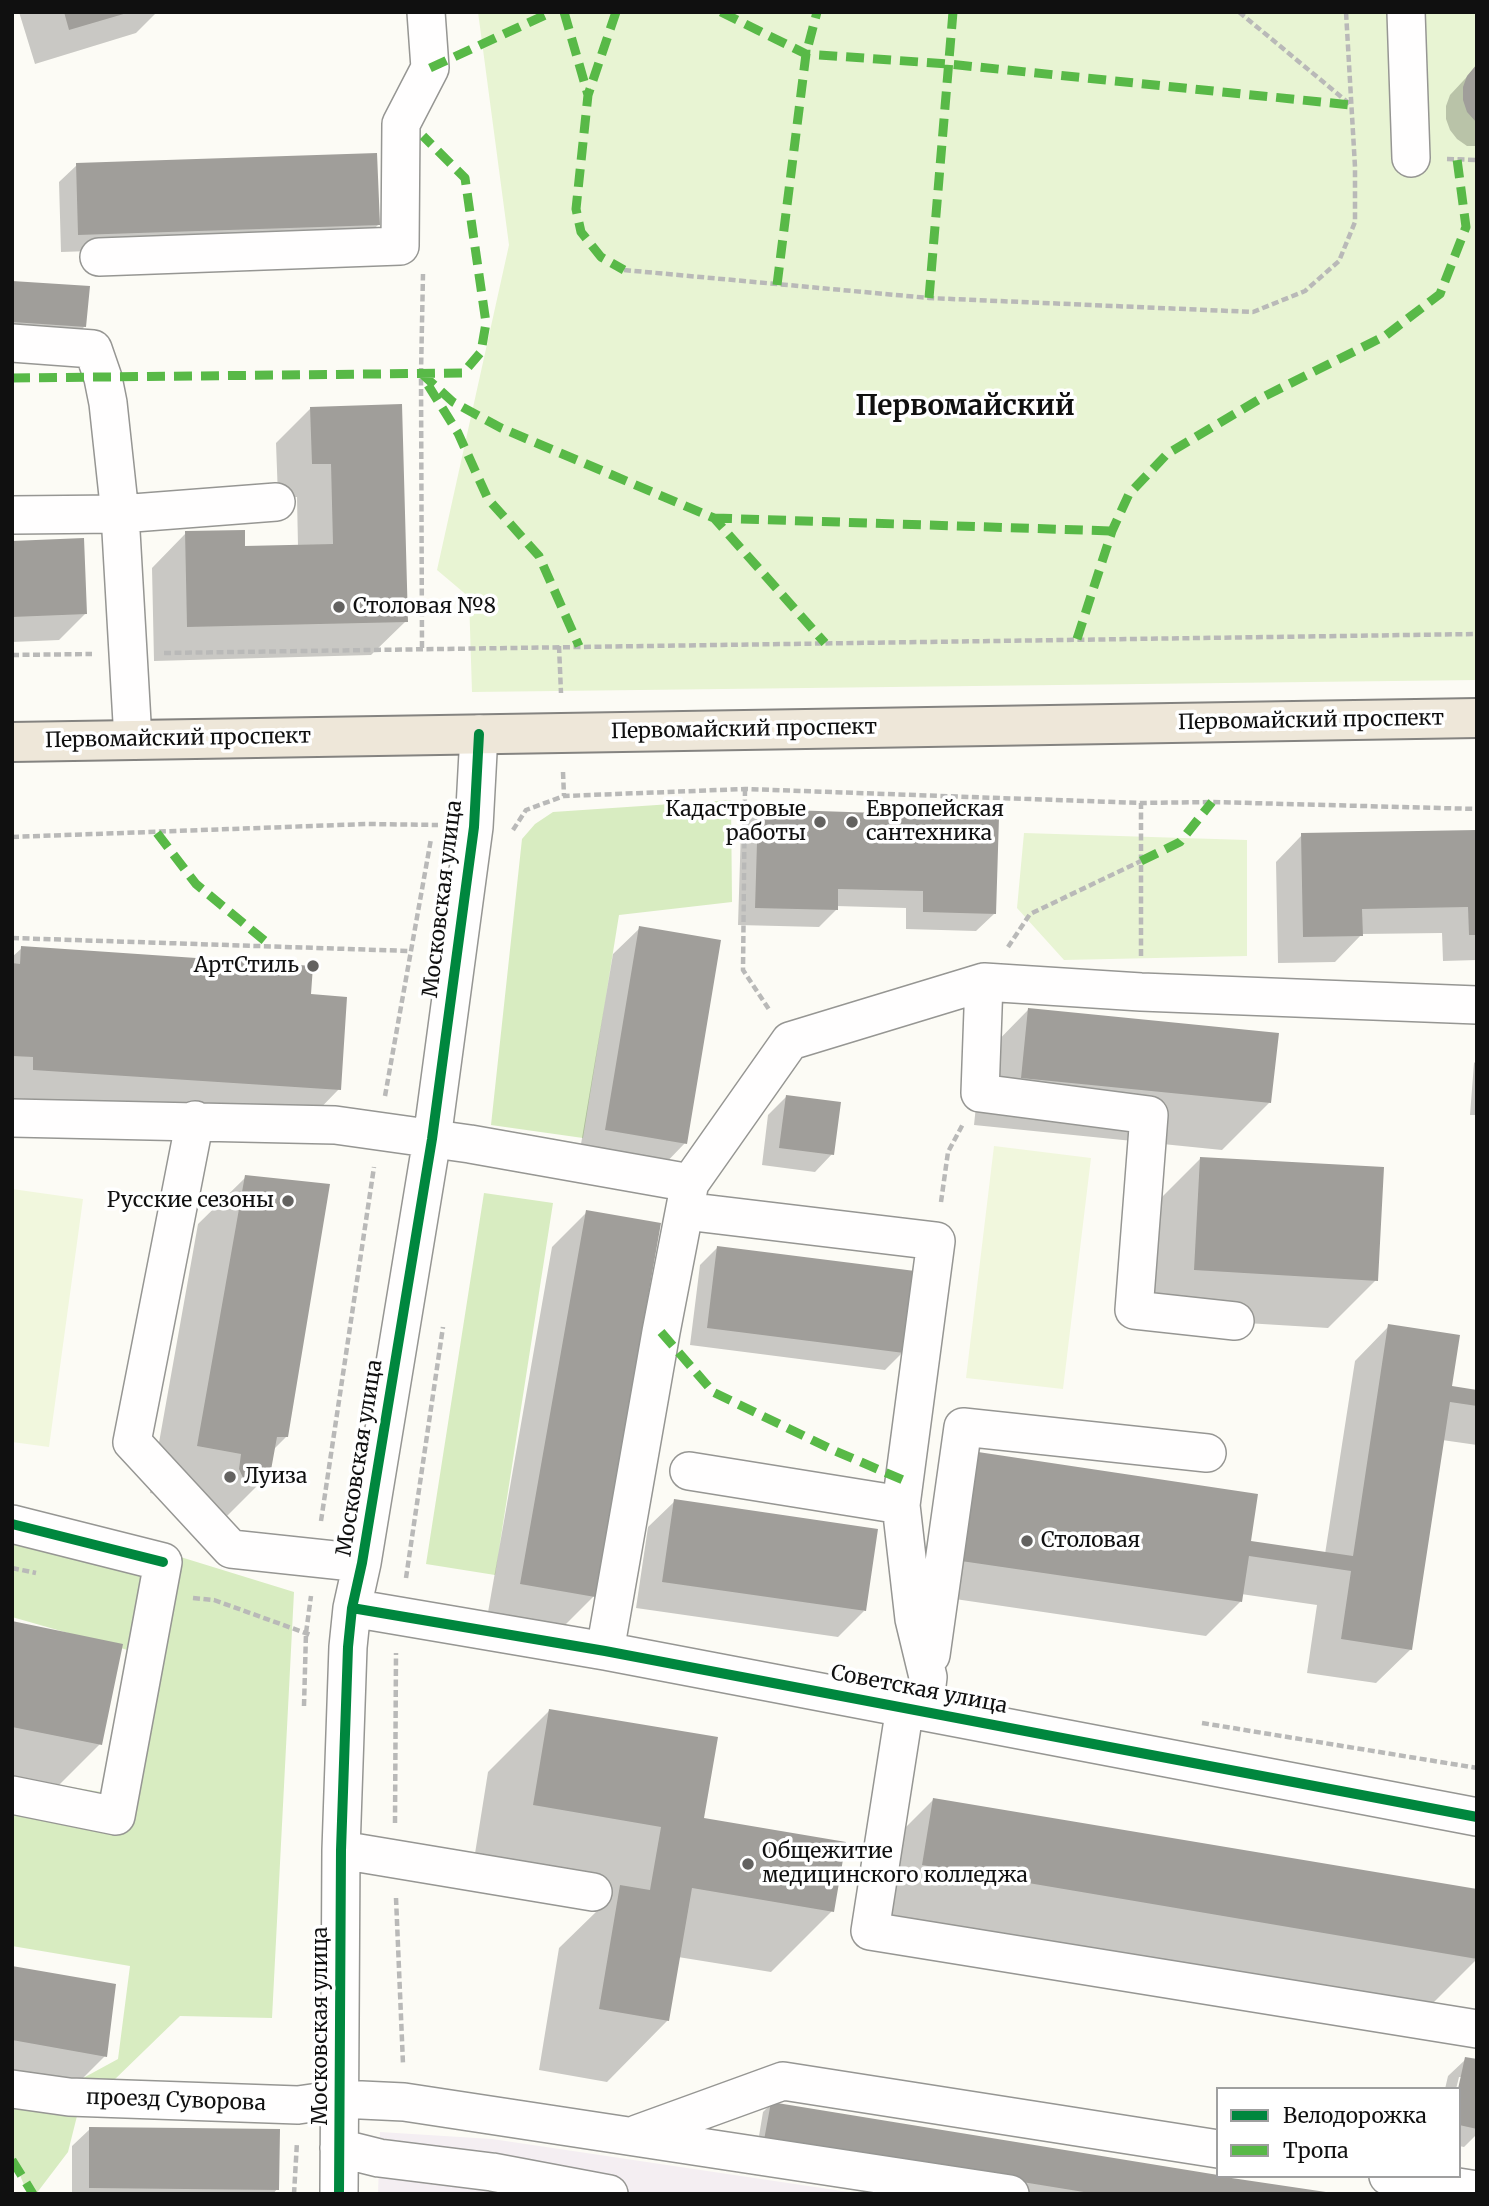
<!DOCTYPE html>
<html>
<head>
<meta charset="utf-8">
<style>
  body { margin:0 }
  #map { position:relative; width:1489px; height:2206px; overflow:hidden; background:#fcfbf5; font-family:Merriweather,serif }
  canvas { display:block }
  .frame { position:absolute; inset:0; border:14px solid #101010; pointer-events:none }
  .legend { position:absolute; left:1216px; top:2087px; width:245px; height:91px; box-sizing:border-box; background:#fff; border:2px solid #9f9f9f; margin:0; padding:9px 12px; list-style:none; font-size:21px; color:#101010 }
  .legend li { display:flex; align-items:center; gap:14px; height:35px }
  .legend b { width:35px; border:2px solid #9f9f9f }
</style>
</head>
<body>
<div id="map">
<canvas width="1489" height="2206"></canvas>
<div class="frame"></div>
<ul class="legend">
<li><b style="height:9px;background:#00873e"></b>Велодорожка</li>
<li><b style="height:9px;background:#58b947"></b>Тропа</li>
</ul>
</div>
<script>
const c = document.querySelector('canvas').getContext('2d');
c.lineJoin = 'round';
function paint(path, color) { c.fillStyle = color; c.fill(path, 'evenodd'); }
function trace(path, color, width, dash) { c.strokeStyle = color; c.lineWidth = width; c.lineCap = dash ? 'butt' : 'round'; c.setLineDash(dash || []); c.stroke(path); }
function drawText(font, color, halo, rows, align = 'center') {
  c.font = font + ' Merriweather,serif'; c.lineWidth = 7; c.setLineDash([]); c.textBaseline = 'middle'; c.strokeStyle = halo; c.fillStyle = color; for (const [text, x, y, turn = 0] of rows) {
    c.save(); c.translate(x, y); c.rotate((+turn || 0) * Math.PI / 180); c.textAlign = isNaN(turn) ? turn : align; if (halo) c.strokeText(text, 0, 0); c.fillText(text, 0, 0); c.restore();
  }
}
paint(new Path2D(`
  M380,2132L492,2139L862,2194H378Z`), '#f4eef2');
paint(new Path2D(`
  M478,12H1477V680L472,692L469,597L437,570L509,245Z
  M1024,833L1247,840V956L1064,960L1017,908Z`), '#e8f4d3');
paint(new Path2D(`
  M731,800L732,902L619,915L583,1138L491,1125L522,839L535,824L553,812Z
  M484,1193L553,1203L495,1575L426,1564Z
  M12,1505L294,1592L272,2018L180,2016L77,2116L68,2152L36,2194H28L12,2157V2073L74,2083L118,2059L130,1966L12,1946V1777L107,1793L131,1651L12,1617Z`), '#d8ecc1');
paint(new Path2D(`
  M994,1146L1091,1158L1063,1389L966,1378Z
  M12,1189L83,1199L49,1447L12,1442Z`), '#f1f7dd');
paint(new Path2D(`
  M19,12H157L136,33L35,64Z
  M1477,66V146H1467L1457,139L1450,130L1446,119V106L1450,95Z
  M77,165L378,225L360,242L61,252L59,182Z
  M12,283L85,326L76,335L12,330Z
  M311,408L406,621L371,655L154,661L152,568L186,533L243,548L298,547L297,497H278L276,443Z
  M12,543L85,614L59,640L12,642Z
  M759,811L994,914L976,931L906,929V908L836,906V910L819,927L738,925L741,829Z
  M1477,831V960L1443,961L1442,933L1362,934L1335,962L1278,963L1276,862L1302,835Z
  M640,928L685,1143L659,1170L579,1156L613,954Z
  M22,948L309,996L339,1089L305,1124L12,1105V957Z
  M1028,1010L1270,1102L1222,1150L974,1125L981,1058Z
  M1477,1060V1115H1470L1474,1063Z
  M786,1097L832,1154L815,1172L762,1165L768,1115Z
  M1201,1158L1376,1280L1328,1328L1147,1317L1153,1206Z
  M246,1177L286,1437L273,1450L261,1482L213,1530L194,1501L150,1493L198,1224Z
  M587,1212L593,1597L559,1631L487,1618L552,1247Z
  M718,1247L903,1352L885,1370L690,1345L700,1265Z
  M1389,1326L1450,1388L1477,1392V1445L1442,1440L1411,1649L1376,1683L1307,1673L1317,1605L1241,1594L1240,1602L1206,1636L928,1595L944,1488L1249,1542L1325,1554L1355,1361Z
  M675,1501L864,1611L838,1637L636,1608L648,1527Z
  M12,1622L100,1744L52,1792L12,1784Z
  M549,1711L832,1911L771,1972L678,1957L668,2020L607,2082L539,2070L559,1948L597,1911L601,1888L473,1866L488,1772Z
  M934,1799L1477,1959L1430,2006L875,1912L886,1847Z
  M12,1968L105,2056L58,2103L12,2096Z
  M1466,2059L1477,2061V2134L1464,2147L1459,2146V2092L1463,2077H1459L1456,2089H1445L1448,2076Z
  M771,2104L1324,2194H1039L757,2148L763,2112Z
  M90,2129L277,2189L273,2194H72V2146Z`), '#0003');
paint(new Path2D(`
  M64,12H127V13L69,30Z
  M1477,64V123L1467,112L1463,100V87L1467,76Z
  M377,153L380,225L78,235L76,163Z
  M12,281L90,286L86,327L12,322Z
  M402,404L408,622L187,627L185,531L245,530V546L333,544L331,464H312L310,407Z
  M84,538L87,614L12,617V541Z
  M758,809L999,817L996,914L923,912V891L838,889V910L755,908Z
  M1477,830V935H1469L1468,907L1362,909L1363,936L1303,937L1301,833Z
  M639,926L721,940L687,1144L605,1130Z
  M21,946L313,966L311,994L347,997L341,1090L33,1070V1057L12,1056V963L20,964Z
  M1028,1008L1279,1033L1271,1103L1021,1078Z
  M786,1095L841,1102L834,1155L779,1148Z
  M1200,1157L1384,1167L1378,1281L1194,1270Z
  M245,1175L330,1184L288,1437H277L271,1470L262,1483L245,1482L239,1469L241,1454L197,1446Z
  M586,1210L661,1223L595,1597L520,1584Z
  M717,1246L915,1271L904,1353L707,1328Z
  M1388,1324L1460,1335L1452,1386L1477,1390V1406L1450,1402L1412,1650L1341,1639L1351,1571L1249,1556L1242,1602L961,1561L978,1452L1258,1494L1251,1541L1353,1556Z
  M674,1499L878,1529L866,1611L662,1582Z
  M12,1621L123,1644L102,1745L12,1727Z
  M549,1709L718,1737L704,1818L846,1842L834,1912L692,1888L669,2021L599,2009L620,1885L650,1890L661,1827L533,1805Z
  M933,1798L1477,1889V1959L922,1865Z
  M12,1966L116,1984L107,2057L12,2040Z
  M1465,2057L1477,2059V2129L1459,2125L1458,2089Z
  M771,2102L1218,2175V2176L1326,2192V2194H1096L764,2140Z
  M89,2127L280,2129L279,2190L89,2188Z`), '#a09e9a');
const minor = new Path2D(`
  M1406,12L1411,158
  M99,257L400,246L401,124L430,68L426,12
  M12,343L93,349L103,378L108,403L120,514L133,740
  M12,515L120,514L276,502
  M984,982L980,1093L1149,1115L1134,1310L1235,1321
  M12,1118L335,1125L470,1144L690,1183L790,1041L984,982L1141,992L1477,1005
  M195,1120L132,1442L231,1549L362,1563
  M685,1211L936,1241L901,1505L914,1619L928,1677L924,1710
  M689,1471L901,1505
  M12,1524L163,1562L116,1816L12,1795
  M352,1608L605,1651L1477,1817
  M605,1651L661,1332L689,1187
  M931,1655L963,1427L1207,1453
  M905,1707L870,1931L1477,2029
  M341,1850L593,1892
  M12,2089L69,2097L298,2105L340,2099L404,2102L1010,2194
  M637,2134L783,2081L1218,2149
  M339,2148L379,2158L492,2172L609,2194
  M1388,2176L1477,2190
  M339,2194L341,1850L348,1647L352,1608L362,1563L432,1139L474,827L479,734`);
const major = new Path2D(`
  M12,742L1477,718`);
trace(minor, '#969693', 40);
trace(major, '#848380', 42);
trace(new Path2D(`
  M1239,12L1351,105
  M1447,159L1477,160
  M624,270L929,298L1253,312L1305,291L1339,261L1355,222V167L1346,12
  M559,646L561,693
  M422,648L421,373L423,274
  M164,653L1477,634
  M12,655L92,654
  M563,772L564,796
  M745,789L743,970L770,1011
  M513,830L526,810L564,796L745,789L1141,803L1212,802L1477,809
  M12,837L367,824L438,825
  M12,938L410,951
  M1008,947L1030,914L1141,861
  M1141,956V803
  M385,1096L431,839
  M941,1202L948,1152L963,1124
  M321,1521L374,1167
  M12,1568L36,1573
  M406,1578L443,1327
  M193,1598L214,1600L311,1635
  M304,1706L306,1633L311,1596
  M1202,1723L1477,1768
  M395,1823L396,1653
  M396,1898L403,2064
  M294,2194L297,2142`), '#b9b9b8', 4.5, [7, 3.5]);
trace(minor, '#fffefe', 37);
trace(major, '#eee7d9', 38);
trace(new Path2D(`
  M564,12L588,95
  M616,12L588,95L576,209L581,232L601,257L624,270
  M721,12L806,54L948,64L1351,105
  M430,68L552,12
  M777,285L806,54L817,12
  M929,298L953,12
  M421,373L453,402L501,428L714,518L825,643
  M12,378L463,373L481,352L486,323L465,178L423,136
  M428,385L458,433L488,499L539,556L579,646
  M714,518L1112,531
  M1077,639L1112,531L1129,494L1167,454L1265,396L1385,336L1440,294L1466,227L1457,159
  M157,833L196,884L271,946
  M1141,861L1180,842L1212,802
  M661,1332L713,1392L833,1450L903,1480
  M12,2160L33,2194`), '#58b947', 9, [18, 9]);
trace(new Path2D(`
  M12,1524L163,1562
  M352,1608L605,1651L1477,1817
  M339,2194L341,1850L348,1647L352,1608L362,1563L432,1139L474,827L479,734`), '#00873e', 10);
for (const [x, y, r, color] of [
  [339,607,7,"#636260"],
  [820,822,7,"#636260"],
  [852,822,7,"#636260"],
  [313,966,7,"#636260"],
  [288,1201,7,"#636260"],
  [230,1477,7,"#636260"],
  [1027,1541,7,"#636260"],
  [748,1864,7,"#636260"]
]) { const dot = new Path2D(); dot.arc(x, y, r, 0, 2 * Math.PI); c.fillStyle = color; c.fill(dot); trace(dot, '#fff', 2.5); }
drawText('21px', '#101010', '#fff', [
  ["Столовая №8",353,607],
  ["Кадастровые",806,810,"right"],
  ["работы",806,834,"right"],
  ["Европейская",866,810],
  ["сантехника",866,834],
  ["АртСтиль",299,966,"right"],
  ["Русские сезоны",274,1201,"right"],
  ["Луиза",244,1477],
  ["Столовая",1041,1541],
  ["Общежитие",762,1852],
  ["медицинского колледжа",762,1876]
], 'left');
drawText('21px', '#101010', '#fff', [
  ["Первомайский проспект",1311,721,-1],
  ["Первомайский проспект",744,730,-1],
  ["Первомайский проспект",178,739,-1],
  ["Московская улица",443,899,-83],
  ["Московская улица",360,1458,-81],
  ["Советская улица",919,1690,11],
  ["Московская улица",321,2026,-90],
  ["проезд Суворова",176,2101,2]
]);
drawText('bold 28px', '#101010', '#fff', [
  ["Первомайский",965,407]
]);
</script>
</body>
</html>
